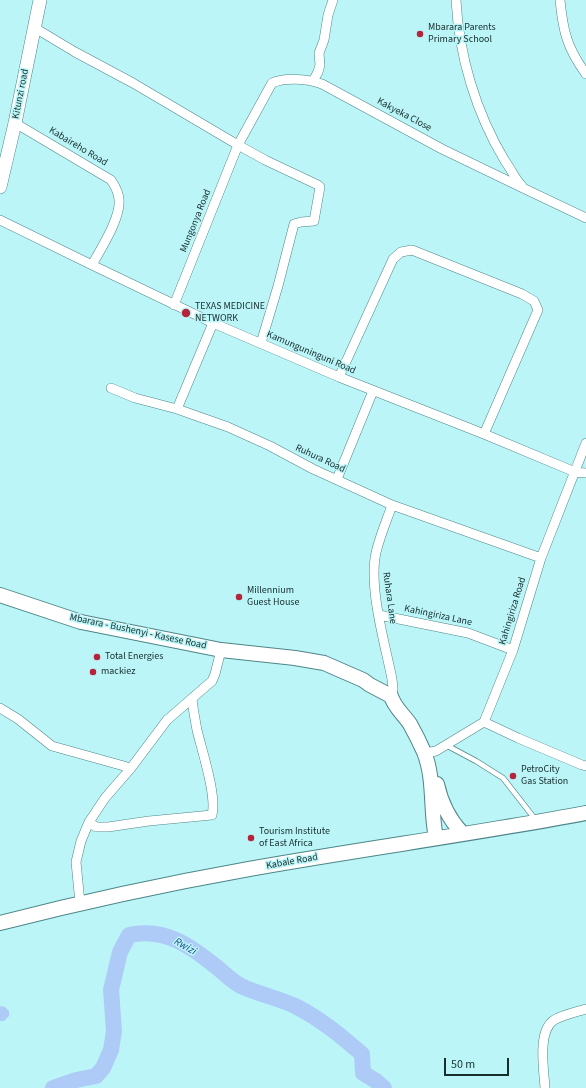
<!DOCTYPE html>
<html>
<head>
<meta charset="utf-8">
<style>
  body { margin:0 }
  #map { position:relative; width:586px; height:1088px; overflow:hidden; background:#bbf5f7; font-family:"Source Sans 3",sans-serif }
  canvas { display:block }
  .scale { position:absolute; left:444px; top:1058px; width:65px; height:18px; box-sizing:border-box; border:2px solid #162e2e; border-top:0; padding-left:5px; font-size:12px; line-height:14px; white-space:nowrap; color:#162e2e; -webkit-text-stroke:3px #bbf5f7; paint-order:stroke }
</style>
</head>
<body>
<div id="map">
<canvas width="586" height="1088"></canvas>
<div class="scale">50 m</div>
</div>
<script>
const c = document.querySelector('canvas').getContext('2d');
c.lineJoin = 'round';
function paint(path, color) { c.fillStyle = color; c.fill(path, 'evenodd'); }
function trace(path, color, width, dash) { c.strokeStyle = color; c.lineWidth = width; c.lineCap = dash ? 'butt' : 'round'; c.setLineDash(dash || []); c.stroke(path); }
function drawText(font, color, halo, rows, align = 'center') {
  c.font = font + ' "Source Sans 3",sans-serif'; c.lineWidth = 3; c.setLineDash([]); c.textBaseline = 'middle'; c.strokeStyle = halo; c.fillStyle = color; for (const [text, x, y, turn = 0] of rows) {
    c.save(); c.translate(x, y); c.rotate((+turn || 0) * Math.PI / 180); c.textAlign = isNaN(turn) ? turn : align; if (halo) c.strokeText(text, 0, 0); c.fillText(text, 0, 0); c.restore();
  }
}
paint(new Path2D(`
  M0,1006L5,1007L9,1011V1016L4,1021H0Z`), '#aecbf7');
trace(new Path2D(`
  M53,1088L76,1080L96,1076L103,1068L111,1050L114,1031L111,990L120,952L129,935C166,927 192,947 219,969C226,975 233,982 241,986C258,994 278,998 295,1006C321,1019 341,1036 362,1054L363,1073L376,1081L384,1088`), '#aecbf7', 16);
const lane = new Path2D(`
  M446,745L476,761L503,778L535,819`);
const street = new Path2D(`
  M456,0C459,56 476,113 505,161C511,169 515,179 522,186
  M560,0C563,31 567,48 586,74
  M35,28L75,52L133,83L238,145L265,160L318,185L320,187L314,221L301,222L294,224L278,286L261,343
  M313,81L318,72L320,65L319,53L324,40L328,15L333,0
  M15,123L111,180C115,186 119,193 119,200C121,218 100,250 92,265
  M0,220L92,265L213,323L339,377L484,434L575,472L586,473
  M174,305L238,145L272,83C286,77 308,79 322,84L442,149L525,189L586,218
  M213,323L177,409L228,427L270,446L313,469L392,505L541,558
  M339,377L393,259L401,252L412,250L522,294L534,301L538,310L484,434
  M111,388L135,398L177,409
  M337,479L373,391
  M379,615L468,633L513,650
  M391,696L393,689L392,679C385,644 370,593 375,558C377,543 387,520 392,505
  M0,708L18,719L52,746L131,768
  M484,722L518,738L582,765L586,766
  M425,753L436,751L484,722L513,650L541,558L586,443
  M89,822L96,827H108L149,821L212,815C217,796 202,751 197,730C195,719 193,709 192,699
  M80,903L76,862L81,841L89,822L105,798L131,768L167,720L212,681L215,674L221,650
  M545,1088C544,1071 537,1031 554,1020C563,1015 576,1012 586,1009`);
const secondary = new Path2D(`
  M0,187L15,123L40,0`);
const primary = new Path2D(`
  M0,595L81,622L221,650L295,658L324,663L363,680L370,685L391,696C394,707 404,715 410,724C415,733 420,743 424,752C435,779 430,810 436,838
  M437,784C441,803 449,819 462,833
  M0,923C82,902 165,884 249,869C361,849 474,834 586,813`);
trace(lane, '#4e8687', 6);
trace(street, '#4e8687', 10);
trace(secondary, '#4e8687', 14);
trace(primary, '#4e8687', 16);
trace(lane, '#fff', 4.5);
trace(street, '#fff', 9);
trace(secondary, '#fff', 13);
trace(primary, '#fff', 14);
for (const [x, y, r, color] of [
  [420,34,4,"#b6243c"],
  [186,313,5,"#b6243c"],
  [239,597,4,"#b6243c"],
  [97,657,4,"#b6243c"],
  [93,672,4,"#b6243c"],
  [513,776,4,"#b6243c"],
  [251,838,4,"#b6243c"]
]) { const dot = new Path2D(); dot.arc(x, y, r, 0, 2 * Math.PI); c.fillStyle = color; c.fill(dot); trace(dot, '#bbf5f7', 1.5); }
drawText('10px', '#162e2e', '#bbf5f7', [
  ["Mbarara Parents",428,28],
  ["Primary School",428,40],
  ["TEXAS MEDICINE",195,307],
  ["NETWORK",195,319],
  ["Millennium",247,591],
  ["Guest House",247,603],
  ["Total Energies",105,657],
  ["mackiez",101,672],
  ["PetroCity",521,770],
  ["Gas Station",521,782],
  ["Tourism Institute",259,832],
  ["of East Africa",259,844]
], 'left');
drawText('10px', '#162e2e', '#bbf5f7', [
  ["Kitunzi road",21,94,-79],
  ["Kakyeka Close",404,115,28],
  ["Kabaireho Road",78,147,31],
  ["Mungonya Road",196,221,-68],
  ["Kamunguninguni Road",311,353,23],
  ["Ruhura Road",320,459,25],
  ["Ruhara Lane",389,598,82],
  ["Kahingiriza Road",513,611,-73],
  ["Kahingiriza Lane",438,616,12],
  ["Mbarara - Bushenyi - Kasese Road",138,632,12],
  ["Kabale Road",292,862,-10]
]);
drawText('italic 11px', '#1b4786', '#bbf5f7', [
  ["Rwizi",185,947,30]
]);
</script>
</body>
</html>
